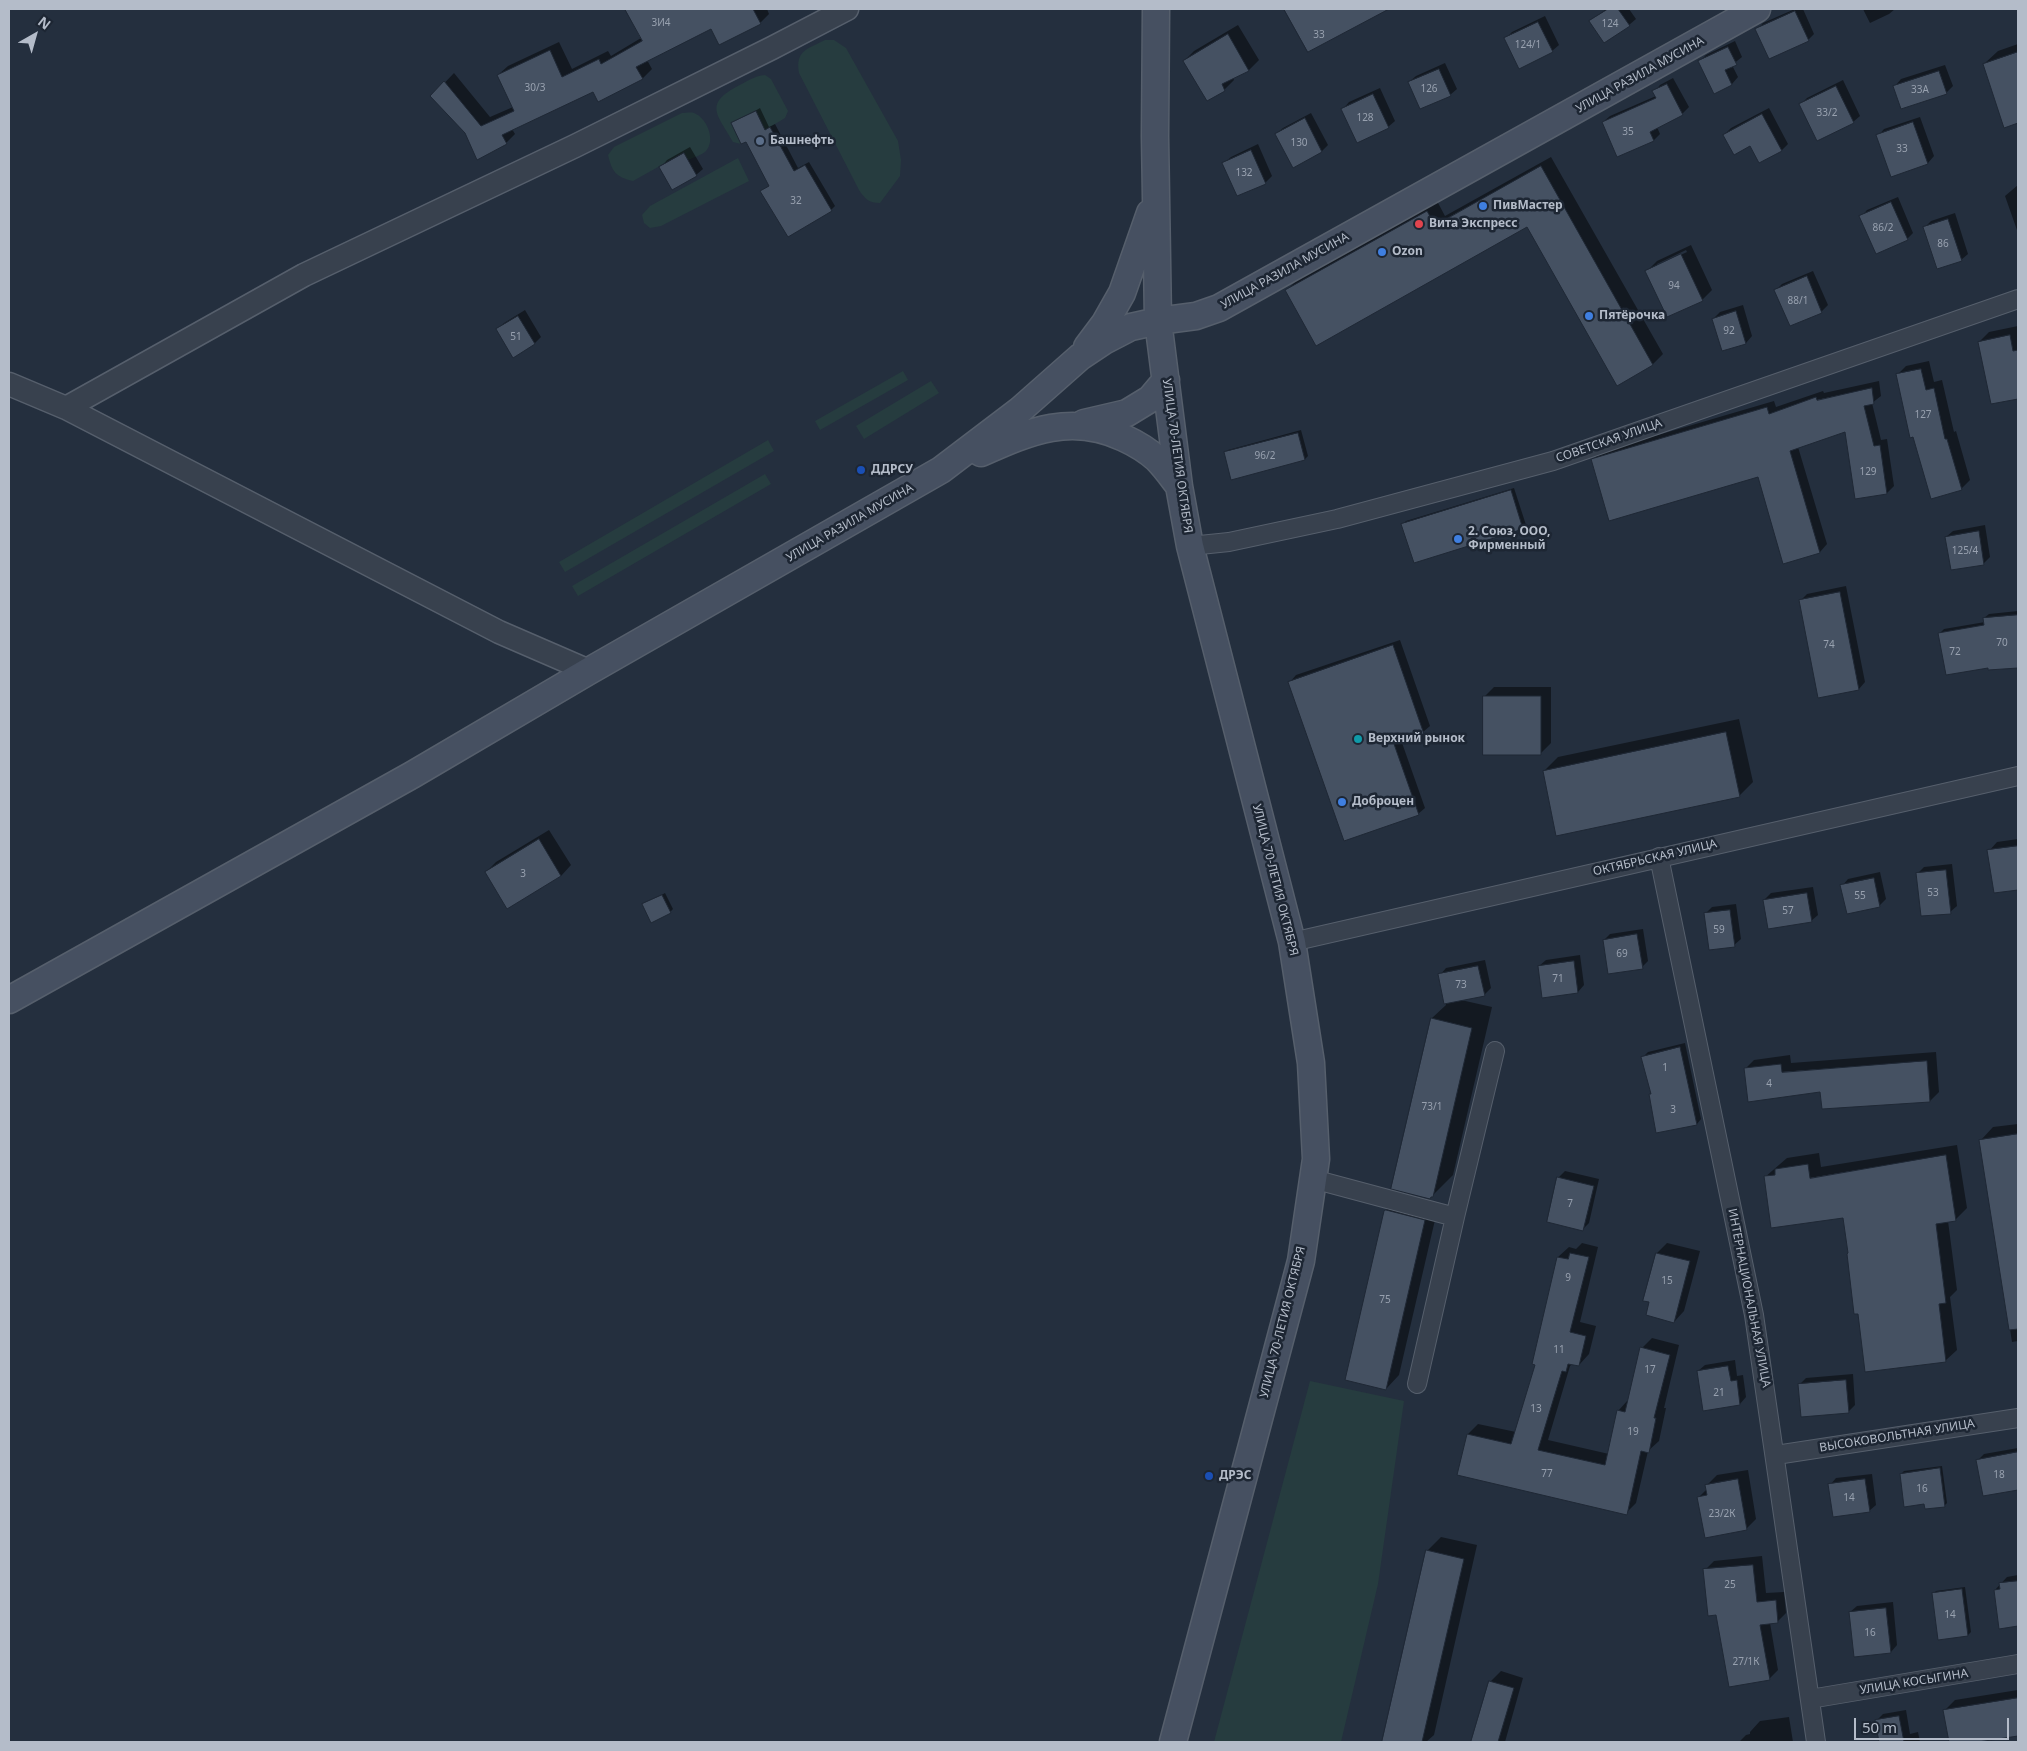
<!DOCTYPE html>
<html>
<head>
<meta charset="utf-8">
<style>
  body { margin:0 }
  #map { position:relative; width:2027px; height:1751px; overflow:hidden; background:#242f3e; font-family:"Noto Sans",sans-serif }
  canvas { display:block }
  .frame { position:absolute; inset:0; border:10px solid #b4bcc9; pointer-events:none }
  .north { position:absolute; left:10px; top:10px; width:50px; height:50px; -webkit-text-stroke:4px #1d2633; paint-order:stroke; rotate:38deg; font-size:14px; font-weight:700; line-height:20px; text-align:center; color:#b4bcc9 }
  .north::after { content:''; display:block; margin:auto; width:18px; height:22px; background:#b4bcc9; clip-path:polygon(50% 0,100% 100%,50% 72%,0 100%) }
  .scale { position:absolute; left:1854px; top:1718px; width:155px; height:22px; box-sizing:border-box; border:2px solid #b4bcc9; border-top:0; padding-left:6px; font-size:15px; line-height:18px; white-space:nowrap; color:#b4bcc9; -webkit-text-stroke:4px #1d2633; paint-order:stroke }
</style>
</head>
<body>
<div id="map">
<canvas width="2027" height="1751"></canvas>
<div class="frame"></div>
<div class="north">N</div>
<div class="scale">50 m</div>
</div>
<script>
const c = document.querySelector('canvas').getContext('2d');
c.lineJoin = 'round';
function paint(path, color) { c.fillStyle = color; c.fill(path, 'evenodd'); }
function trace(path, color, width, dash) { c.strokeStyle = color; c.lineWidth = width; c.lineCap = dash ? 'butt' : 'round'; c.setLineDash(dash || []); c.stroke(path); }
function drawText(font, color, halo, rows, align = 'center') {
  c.font = font + ' "Noto Sans",sans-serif'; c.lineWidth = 5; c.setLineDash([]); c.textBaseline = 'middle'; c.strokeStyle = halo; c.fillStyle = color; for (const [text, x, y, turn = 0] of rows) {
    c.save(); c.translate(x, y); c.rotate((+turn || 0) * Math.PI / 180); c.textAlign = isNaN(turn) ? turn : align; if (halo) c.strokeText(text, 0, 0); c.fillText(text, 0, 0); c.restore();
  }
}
paint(new Path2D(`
  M825,40H834L846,48L898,141L901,160L900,176L880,203C869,203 865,199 859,190L799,73C795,50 808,49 825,40Z
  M765,75L771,79L788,111L785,118L765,130L756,111L731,123L741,144L733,142C719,116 703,105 736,87C746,82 754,76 765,75Z
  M682,113C685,113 691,112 694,113C707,118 716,140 706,151C702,155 693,158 688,160L683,153L633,181C616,177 612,172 608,155L614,147Z
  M738,158L749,181L661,226L650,228L644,223L642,215L650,206Z
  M903,371L908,380L820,430L815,421Z
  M931,381L939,393L864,439L856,426Z
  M768,440L774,451L565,572L559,562Z
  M765,474L771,484L578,596L572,586Z
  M1310,1381L1404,1401L1378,1584L1341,1742H1214Z`), '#263c3f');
paint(new Path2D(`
  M629,9H767L769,14L760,23L711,27L647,60L652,69L643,78L594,90L512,129L515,134L506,143L466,132L432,96L454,73L490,117L513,107L498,75L508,66L559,42L572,69L608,51L611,56L641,38L627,11Z
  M1291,9H1380L1373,16L1288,12Z
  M1606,9H1629L1636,19L1629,25L1591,21Z
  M1795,9H1803L1814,34L1808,40L1757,30L1763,23Z
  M1863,9H1895L1889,14L1870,23Z
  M1545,16L1559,45L1552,51L1506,38L1512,32Z
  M1238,25L1259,60L1249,70L1233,78L1234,80L1224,90L1184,61L1194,51Z
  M1735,41L1742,57L1732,65L1738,77L1732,84L1714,92L1699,62L1706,55Z
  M2018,44V122L2005,126L1984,64L1998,51Z
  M1445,63L1457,89L1450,95L1409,82L1416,76Z
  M1945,65L1953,86L1946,93L1895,86L1901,79Z
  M1673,78L1689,107L1682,114L1657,127L1660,134L1654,140L1618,156L1603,122L1610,116L1656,96L1654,92L1660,85Z
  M1843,80L1860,116L1853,122L1801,104L1807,98Z
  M1380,88L1395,121L1388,127L1343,109L1349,102Z
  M760,108L769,127L775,124L798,168L809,162L835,206L831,210L762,191L770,185L746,140L733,124Z
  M1769,108L1788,144L1782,150L1759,162L1750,144L1724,135L1731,128Z
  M1311,113L1328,145L1322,151L1276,134L1283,128Z
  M1920,117L1934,156L1928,163L1892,175L1878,136L1884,129Z
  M1258,144L1272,176L1265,183L1224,163L1231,157Z
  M690,147L703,169L696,175L661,167L667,160Z
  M1551,157L1663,354L1653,364L1617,384L1528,225L1287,290L1297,280L1437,201L1445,216Z
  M2018,185V233L2005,196Z
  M1898,197L1913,233L1907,239L1861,217L1867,210Z
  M1955,213L1968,254L1961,260L1925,227L1931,221Z
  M1691,245L1712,290L1702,300L1647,271L1657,261ZM1686,250L1687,252L1657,266V264Z
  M1813,271L1828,305L1821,312L1776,290L1782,284Z
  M1743,305L1752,336L1746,343L1713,319L1720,312Z
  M525,310L541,337L535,343L498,329L504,323Z
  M2018,326V397L1992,403L1979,342L1989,332Z
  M1929,361L1934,382L1942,380L1954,432L1956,431L1970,480L1961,489L1897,375L1906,366Z
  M1879,381L1881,396L1872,403L1881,440L1887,439L1894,486L1887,493L1847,430L1798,447L1827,544L1820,552L1758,475L1593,459L1600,452L1774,401L1776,407L1823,391L1824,393Z
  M1301,430L1308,456L1305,459L1225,453L1228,450Z
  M1514,488L1526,525L1523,528L1414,562L1403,524L1406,521Z
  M1985,525L1990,557L1983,564L1946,537L1953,531Z
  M1846,586L1865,682L1859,689L1800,601L1807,594Z
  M2018,611V666L1989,669V666L1939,634L1944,629L1985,622L1984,618L1989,614Z
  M1400,640L1430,726L1423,732L1401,740L1425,808L1418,814L1290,682L1296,675Z
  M1494,687H1551V743L1541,753L1484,697Z
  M1739,719L1753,782L1739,796L1544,771L1558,757Z
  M549,830L571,865L561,876L486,872L496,862Z
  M2018,839V888L1995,892L1989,851L1997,842Z
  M1952,864L1957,906L1950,912L1917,874L1924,867Z
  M1880,872L1886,899L1879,906L1842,886L1848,879Z
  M1813,887L1818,915L1811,921L1764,900L1771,893Z
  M665,893L673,909L670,912L643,905Z
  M1736,904L1741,939L1734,945L1705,914L1712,907Z
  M1643,929L1648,961L1642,967L1604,940L1610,934Z
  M1580,955L1584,985L1578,992L1539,966L1546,960Z
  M1485,960L1491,988L1484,995L1461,1000L1492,1007L1453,1175L1430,1198L1393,1188L1432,1018L1446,1005L1440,975L1446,968Z
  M1685,1043L1701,1119L1697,1124L1650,1095L1652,1093L1643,1057L1648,1052Z
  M1936,1052L1939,1092L1930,1101L1822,1091L1745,1069L1754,1060L1790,1055L1791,1063Z
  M2018,1124V1341L2012,1342L1981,1140L1993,1127Z
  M1957,1145L1967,1208L1956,1219L1948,1221L1957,1290L1950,1297L1957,1350L1945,1361L1859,1312L1844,1216L1765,1177L1787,1158L1819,1153L1821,1167Z
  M1565,1171L1599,1179L1589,1223L1583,1229L1558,1178Z
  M1399,1197L1438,1207L1399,1375L1386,1389L1385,1211Z
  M1582,1243L1598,1247L1580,1322L1596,1326L1589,1354L1579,1365L1573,1363L1570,1366L1548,1440L1609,1454L1618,1411L1628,1400L1642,1348L1652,1338L1679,1345L1664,1408H1666L1659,1441L1648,1451L1636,1503L1626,1513L1459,1474L1468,1434L1478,1424L1516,1432L1536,1364L1534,1363L1558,1257L1569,1247L1576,1249Z
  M1667,1243L1700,1251L1684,1311L1674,1322L1651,1301L1645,1300L1657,1253Z
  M1735,1360L1737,1376L1743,1375L1746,1397L1740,1404L1698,1371L1705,1365Z
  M1853,1374L1855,1405L1848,1412L1799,1385L1806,1378Z
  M2018,1448V1488L1984,1495L1978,1460L1984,1454Z
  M1942,1466L1947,1503L1944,1506L1925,1503L1901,1474L1904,1471Z
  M1748,1470L1756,1519L1746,1529L1699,1497L1707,1489V1485L1717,1475Z
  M1872,1474L1876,1505L1869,1511L1830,1485L1836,1478Z
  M1441,1537L1477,1545L1434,1735L1426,1742H1393L1384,1740L1427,1551Z
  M1762,1556L1766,1593L1784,1592L1786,1613L1777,1622L1770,1623L1778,1670L1769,1679L1705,1570L1714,1561Z
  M2018,1575V1625L2000,1627L1995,1590L2007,1577Z
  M1965,1587L1971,1632L1968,1635L1933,1594L1936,1591Z
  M1893,1602L1897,1645L1891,1652L1850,1612L1857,1606Z
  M1501,1671L1523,1678L1505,1742H1473L1491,1681Z
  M2018,1690V1735L1970,1742H1950L1945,1710L1955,1700Z
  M1906,1710L1910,1734L1918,1732L1920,1742H1880L1876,1721L1883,1714Z
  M1789,1717L1793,1742H1739L1746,1735L1750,1734V1732L1760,1721Z`), '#0007');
const building = new Path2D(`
  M625,9H753L761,24L719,45L711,29L636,67L643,79L598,102L593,92L502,135L507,144L477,160L465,133L430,96L444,81L481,126L514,111L497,75L550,50L562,77L599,59L601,64L642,41Z
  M1284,9H1389L1308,52Z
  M1608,9H1618L1630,26L1604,43L1589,21Z
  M1795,11L1809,41L1769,59L1755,29Z
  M1538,22L1553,52L1519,69L1504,38Z
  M1228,34L1249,71L1222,84L1225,91L1207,101L1183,61Z
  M1728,47L1737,65L1725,70L1732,85L1714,94L1698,61Z
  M2018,52V123L2004,128L1983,64Z
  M1439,69L1451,96L1420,109L1408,82Z
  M1939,71L1947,94L1901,109L1893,86Z
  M1667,84L1683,115L1650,132L1654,141L1617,157L1602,122L1656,98L1652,91Z
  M1836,86L1854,123L1817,141L1799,104Z
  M1373,94L1389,128L1357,143L1341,109Z
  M756,111L765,130L770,127L794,171L805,165L832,211L788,237L760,191L769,186L746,142L741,144L731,123Z
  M1762,114L1782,151L1759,163L1750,146L1734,155L1723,135Z
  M1305,118L1322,152L1293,168L1275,134Z
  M1913,122L1928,164L1891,177L1876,135Z
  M1251,150L1266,184L1237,196L1222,163Z
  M684,153L697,176L672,190L659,167Z
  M1541,166L1653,365L1617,386L1527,227L1316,346L1285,290L1427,211L1435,225Z
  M1891,202L1908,240L1876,254L1859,216Z
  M1948,219L1962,261L1937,269L1923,227Z
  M1681,254L1703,301L1667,317L1645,271Z
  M1807,276L1822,313L1790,326L1774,290Z
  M1736,311L1746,344L1722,351L1712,319Z
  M518,316L535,344L513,358L496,329Z
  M2010,335L2013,351L2018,350V399L1991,404L1978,342Z
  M1921,369L1926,390L1934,388L1945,439H1947L1962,490L1931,499L1913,437L1910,438L1896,374Z
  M1872,388L1874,404L1864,406L1874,446L1880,445L1887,494L1855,499L1845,432L1790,451L1820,553L1783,564L1758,477L1609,521L1591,459L1767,407L1769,414L1816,397L1817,400Z
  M1298,433L1305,460L1231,480L1224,452Z
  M1511,490L1523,529L1414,563L1401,524Z
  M1979,531L1984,565L1951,570L1945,537Z
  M1840,592L1859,690L1818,698L1799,600Z
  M2018,615V668L1988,670V668L1946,675L1938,633L1984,625L1983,618Z
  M1393,645L1424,734L1394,744L1419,815L1344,841L1288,682Z
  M1483,696H1541V755H1483Z
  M1726,732L1740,797L1556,836L1543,771Z
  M539,839L561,876L507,909L485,872Z
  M2018,846V890L1994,893L1987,850Z
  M1946,870L1951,914L1921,916L1916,873Z
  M1874,878L1880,907L1847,914L1840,885Z
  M1807,893L1812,922L1768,929L1763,900Z
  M662,895L671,913L651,923L642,904Z
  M1730,910L1735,947L1709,950L1704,913Z
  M1637,934L1643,969L1608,974L1603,940Z
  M1574,961L1578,993L1542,998L1538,966Z
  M1478,966L1485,996L1444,1004L1438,974Z
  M1431,1018L1472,1028L1433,1197H1431L1430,1199L1391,1189Z
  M1680,1047L1697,1125L1656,1133L1649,1094H1651L1641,1057Z
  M1927,1061L1930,1102L1822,1109L1820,1092L1748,1102L1744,1068L1781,1064L1782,1072Z
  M2018,1134V1329L2009,1330L1979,1140Z
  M1946,1155L1956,1221L1936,1224L1946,1303L1939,1304L1946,1362L1865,1372L1858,1314H1854L1847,1254L1848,1253L1843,1218L1771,1228L1764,1176L1775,1175V1169L1808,1164L1810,1178Z
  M1557,1177L1594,1186L1583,1231L1547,1222Z
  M1386,1210L1425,1220L1386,1390L1345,1380L1384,1211Z
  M1570,1253L1589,1257L1570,1332L1586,1336L1579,1366L1568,1364L1566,1372L1562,1371L1538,1450L1605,1465L1617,1410L1625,1412L1640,1347L1670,1355L1654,1418H1656L1649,1453L1641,1451L1627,1515L1457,1475L1467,1434L1511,1444L1535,1365L1532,1364L1557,1257L1568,1259Z
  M1656,1253L1690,1261L1674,1323L1646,1315L1649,1302L1643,1301Z
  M1728,1366L1731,1381L1737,1380L1740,1405L1703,1411L1697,1371Z
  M1846,1380L1849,1413L1801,1417L1798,1384Z
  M2018,1452V1490L1983,1496L1976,1460Z
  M1940,1468L1945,1507L1925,1509L1924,1504L1904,1507L1900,1474Z
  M1738,1479L1747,1530L1705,1538L1697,1497L1707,1495L1705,1485Z
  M1865,1479L1870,1512L1833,1517L1828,1484Z
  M1426,1550L1464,1559L1422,1742H1382Z
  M1753,1565L1757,1602L1776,1600L1778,1623L1760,1625L1770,1680L1729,1687L1716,1615L1708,1616L1703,1569Z
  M2018,1581V1626L1999,1629L1994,1590L2000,1589L1999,1583Z
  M1962,1589L1968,1636L1938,1640L1932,1593Z
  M1886,1608L1891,1653L1854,1657L1849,1612Z
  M1489,1681L1514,1688L1498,1742H1471Z
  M2018,1698V1736L1978,1742H1949L1943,1710Z
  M1899,1716L1904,1742H1879L1875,1720Z`);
paint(building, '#455162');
trace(building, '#1f2835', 1);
const minor = new Path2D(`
  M1190,546L1229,542L1337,519L1553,461L2018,299
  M1659,857L1754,1315L1816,1742
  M1292,942L2018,776
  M1313,1179L1455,1217L1417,1384
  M1455,1217L1495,1051
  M1776,1455L2018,1418
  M1810,1699L2018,1664`);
const tertiary = new Path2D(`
  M9,384L66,408L499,632L589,671
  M66,408L304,275L575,146L772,48L847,9`);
const secondary = new Path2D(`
  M1156,9L1155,136L1158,321L1179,486L1190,546L1292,942L1311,1063L1316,1159L1301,1261L1173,1742
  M1087,347L1105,323L1122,293L1150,213
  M1084,423L1127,413L1150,399L1166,380
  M981,453C1030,431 1072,413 1124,438C1135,443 1148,451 1157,459C1165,467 1172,477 1179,486
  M9,1000L412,775L589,671L941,470L1020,410L1080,357L1104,341L1131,327L1158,321L1196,316L1219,308L1757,9`);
trace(minor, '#565f6c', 20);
trace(tertiary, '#565f6c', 25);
trace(secondary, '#565f6c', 29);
trace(minor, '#38414e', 18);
trace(tertiary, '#38414e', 22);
trace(secondary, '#465061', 26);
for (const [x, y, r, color] of [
  [760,141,5,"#5c6f8a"],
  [1483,206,5,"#3f7fe0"],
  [1419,224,5,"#e0444e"],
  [1382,252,5,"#3f7fe0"],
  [1589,316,5,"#3f7fe0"],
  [861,470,5,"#1a4fb4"],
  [1458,539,5,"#3f7fe0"],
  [1358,739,5,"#0f9aa8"],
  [1342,802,5,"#3f7fe0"],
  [1209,1476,5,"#1a4fb4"]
]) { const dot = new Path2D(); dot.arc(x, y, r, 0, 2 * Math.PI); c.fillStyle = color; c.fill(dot); trace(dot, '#1d2633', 2); }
drawText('10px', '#98a1af', null, [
  ["3И4",661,23],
  ["124",1610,24],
  ["33",1319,35],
  ["124/1",1528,45],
  ["30/3",535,88],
  ["126",1429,89],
  ["33А",1920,90],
  ["33/2",1827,113],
  ["128",1365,118],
  ["35",1628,132],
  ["130",1299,143],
  ["33",1902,149],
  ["132",1244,173],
  ["32",796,201],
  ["86/2",1883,228],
  ["86",1943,244],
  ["94",1674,286],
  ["88/1",1798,301],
  ["92",1729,331],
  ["51",516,337],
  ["127",1923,415],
  ["96/2",1265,456],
  ["129",1868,472],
  ["125/4",1965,551],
  ["70",2002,643],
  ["74",1829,645],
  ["72",1955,652],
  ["3",523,874],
  ["53",1933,893],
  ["55",1860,896],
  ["57",1788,911],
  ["59",1719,930],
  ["69",1622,954],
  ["71",1558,979],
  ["73",1461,985],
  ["1",1665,1068],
  ["4",1769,1084],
  ["73/1",1432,1107],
  ["3",1673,1110],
  ["7",1570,1204],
  ["9",1568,1278],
  ["15",1667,1281],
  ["75",1385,1300],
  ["11",1559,1350],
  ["17",1650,1370],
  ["21",1719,1393],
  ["13",1536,1409],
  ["19",1633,1432],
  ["77",1547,1474],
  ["18",1999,1475],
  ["16",1922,1489],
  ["14",1849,1498],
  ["23/2К",1722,1514],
  ["25",1730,1585],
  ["14",1950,1615],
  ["16",1870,1633],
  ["27/1К",1746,1662]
]);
drawText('12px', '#b4bcc9', '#1d2633', [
  ["УЛИЦА РАЗИЛА МУСИНА",1640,75,-29],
  ["УЛИЦА РАЗИЛА МУСИНА",1285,271,-29],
  ["СОВЕТСКАЯ УЛИЦА",1609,441,-19],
  ["УЛИЦА 70-ЛЕТИЯ ОКТЯБРЯ",1177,456,82],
  ["УЛИЦА РАЗИЛА МУСИНА",850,523,-30],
  ["ОКТЯБРЬСКАЯ УЛИЦА",1655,858,-13],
  ["УЛИЦА 70-ЛЕТИЯ ОКТЯБРЯ",1275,880,76],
  ["ИНТЕРНАЦИОНАЛЬНАЯ УЛИЦА",1749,1298,79],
  ["УЛИЦА 70-ЛЕТИЯ ОКТЯБРЯ",1283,1322,-76],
  ["ВЫСОКОВОЛЬТНАЯ УЛИЦА",1897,1436,-9],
  ["УЛИЦА КОСЫГИНА",1914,1682,-9]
]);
drawText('bold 12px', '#b4bcc9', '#1d2633', [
  ["Башнефть",770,141],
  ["ПивМастер",1493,206],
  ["Вита Экспресс",1429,224],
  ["Ozon",1392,252],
  ["Пятёрочка",1599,316],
  ["ДДРСУ",871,470],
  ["2. Союз, ООО,",1468,532],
  ["Фирменный",1468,546],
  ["Верхний рынок",1368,739],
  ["Доброцен",1352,802],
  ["ДРЭС",1219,1476]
], 'left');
</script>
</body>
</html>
